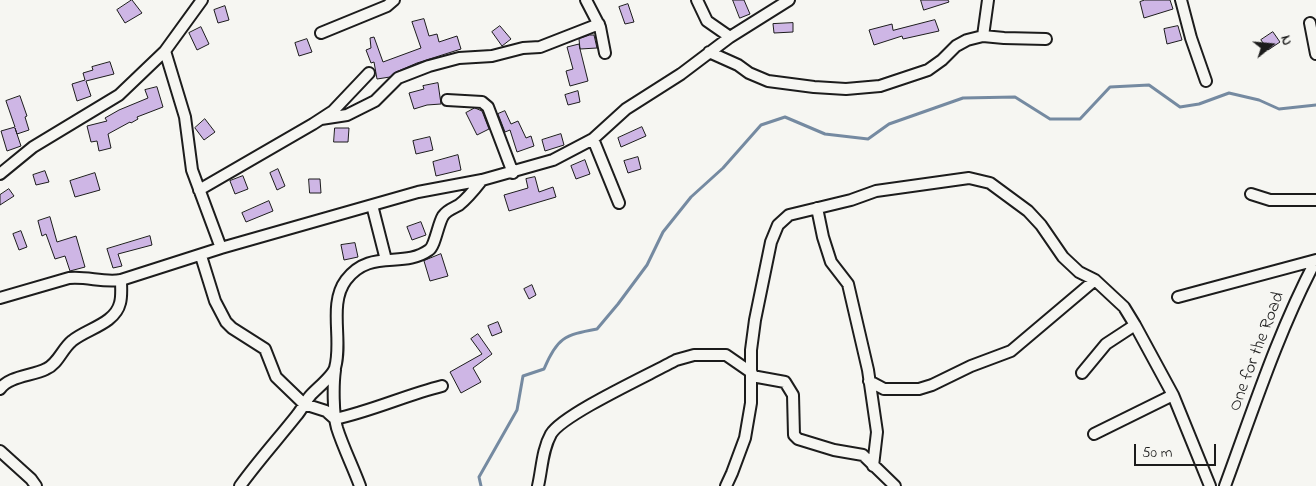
<!DOCTYPE html>
<html>
<head>
<meta charset="utf-8">
<style>
  body { margin:0 }
  #map { position:relative; width:1316px; height:486px; overflow:hidden; background:#f6f6f2; font-family:"Indie Flower",sans-serif }
  canvas { display:block }
  .north { position:absolute; left:1246px; top:20px; width:50px; height:50px; -webkit-text-stroke:4px #f6f6f2; paint-order:stroke; rotate:73deg; font-size:14px; font-weight:700; line-height:20px; text-align:center; color:#1c1c1c }
  .north::after { content:''; display:block; margin:auto; width:18px; height:22px; background:#1c1c1c; clip-path:polygon(50% 0,100% 100%,50% 72%,0 100%) }
  .scale { position:absolute; left:1134px; top:444px; width:82px; height:22px; box-sizing:border-box; border:2px solid #1c1c1c; border-top:0; padding-left:6px; font-size:15px; line-height:18px; white-space:nowrap; color:#1c1c1c; -webkit-text-stroke:4px #f6f6f2; paint-order:stroke }
</style>
</head>
<body>
<div id="map">
<canvas width="1316" height="486"></canvas>
<div class="north">N</div>
<div class="scale">50 m</div>
</div>
<script>
const c = document.querySelector('canvas').getContext('2d');
c.lineJoin = 'round';
function trace(path, color, width, dash) { c.strokeStyle = color; c.lineWidth = width; c.lineCap = dash ? 'butt' : 'round'; c.setLineDash(dash || []); c.stroke(path); }
function paint(path, color) { c.fillStyle = color; c.fill(path, 'evenodd'); }
function drawText(font, color, halo, rows, align = 'center') {
  c.font = font + ' "Indie Flower",sans-serif'; c.lineWidth = 4; c.setLineDash([]); c.textBaseline = 'middle'; c.strokeStyle = halo; c.fillStyle = color; for (const [text, x, y, turn = 0] of rows) {
    c.save(); c.translate(x, y); c.rotate((+turn || 0) * Math.PI / 180); c.textAlign = isNaN(turn) ? turn : align; if (halo) c.strokeText(text, 0, 0); c.fillText(text, 0, 0); c.restore();
  }
}
trace(new Path2D(`
  M481,486L479,477L517,410L523,376L544,369C557,338 564,335 597,329L618,304L647,265L663,232L691,197L723,168L761,125L785,117L825,134L868,139L889,124L963,98L1015,97L1050,119H1080L1110,87L1149,85L1180,107L1199,104L1229,93L1259,100L1279,109L1316,105`), '#758aa1', 3);
const building = new Path2D(`
  M132,0L142,13L125,23L117,10Z
  M733,0H744L750,14L740,18Z
  M921,0H948L949,2L924,10Z
  M1145,0H1170L1173,9L1144,18L1140,2Z
  M628,4L634,22L625,24L619,7Z
  M225,6L229,20L218,23L214,10Z
  M424,19L429,36L437,34L439,42L457,36L461,49L417,63L396,72L390,77L377,79L374,62L371,63L366,50L371,48L370,38L374,37L383,62L421,48L412,22Z
  M935,20L939,31L903,39L902,36L874,45L869,30L892,24L893,30Z
  M793,23V32L774,33L773,24Z
  M500,26L511,39L502,46L492,32Z
  M1178,26L1182,40L1167,44L1164,29Z
  M201,27L209,44L197,50L189,33Z
  M1273,32L1280,42L1268,50L1261,40Z
  M590,35H594L597,48L580,49L588,81L570,86L566,71L573,69L567,47L579,44L580,49L579,39Z
  M307,39L312,52L299,56L295,43Z
  M110,62L114,74L86,81L91,96L77,101L72,84L85,80L83,73L93,70L92,67Z
  M438,83L441,104L427,105L414,109L409,93L424,89L423,86Z
  M157,87L163,107L137,117L138,119L131,123L130,122L108,134L111,148L99,151L97,141L91,142L87,126L107,121L105,118L119,110L148,98L145,90Z
  M578,91L580,102L568,105L565,95Z
  M20,96L27,116L25,117L29,130L17,134L15,128L21,146L7,151L1,131L15,127L6,101Z
  M475,108L482,111L489,129L477,135L466,113Z
  M505,111L511,124L518,121L526,138L531,136L534,146L517,152L510,130L505,132L498,114Z
  M205,119L215,132L204,140L195,128Z
  M642,127L646,136L621,147L618,138Z
  M335,128H349L348,142H334Z
  M561,134L564,145L545,151L542,140Z
  M430,137L433,150L416,154L413,141Z
  M458,155L461,170L436,176L433,162Z
  M638,157L641,169L628,173L624,161Z
  M585,160L590,174L576,179L571,166Z
  M278,169L285,186L277,190L270,173Z
  M45,171L49,182L36,185L33,175Z
  M95,173L100,190L75,197L70,181Z
  M243,176L248,189L235,194L230,181Z
  M535,177L539,192L553,187L556,197L509,211L504,195L528,188L526,179Z
  M309,179H320L321,193H310Z
  M9,189L14,196L0,205V195Z
  M269,201L273,211L246,222L242,213Z
  M50,217L57,242L76,236L85,267L70,271L65,256L55,259L46,234L42,236L38,221Z
  M421,222L426,235L412,240L407,227Z
  M21,231L27,247L19,250L13,234Z
  M150,236L152,245L118,254L122,266L113,268L107,249Z
  M355,243L358,257L344,260L341,245Z
  M441,254L448,276L430,281L424,261Z
  M532,285L536,295L529,299L524,289Z
  M498,322L502,332L492,336L488,326Z
  M478,334L492,354L473,368L481,382L461,393L450,372L482,354L471,339Z`);
paint(building, '#ceb6e5');
trace(building, '#1c1c1c', 1);
const street = new Path2D(`
  M586,0L600,27L605,53
  M697,0L707,21L730,37
  M1181,0L1191,38L1206,81
  M1310,23L1316,54
  M321,33L387,6L394,0
  M983,36L988,0
  M165,51L185,117L192,170L221,248
  M709,52L738,65L749,73L768,81L814,87L846,89L880,86L928,70L942,60L956,46L967,40L983,36L1004,38L1046,39
  M447,100L482,102L488,107L513,173
  M321,119L347,115L375,101L398,78L429,66L459,58L492,56L523,48L540,47L599,24
  M593,139L619,203
  M0,174L33,147L119,95L165,51L202,0
  M199,190L313,124L333,111L369,73
  M1251,194L1270,200H1316
  M372,205L386,260
  M817,208L823,237L831,262L848,284L868,370L877,432L873,466
  M201,256L215,301L226,322L232,328L265,349L276,377L304,404L326,411L335,419C372,411 406,395 442,386
  M1178,297L1316,260
  M0,298L69,278C87,276 103,283 121,280L221,248L418,192L482,180L553,160L593,139L626,109L681,74L730,37L789,0
  M335,370C333,384 333,414 337,428C343,447 353,467 360,486
  M1082,373L1106,344L1135,325
  M752,376L785,382L793,395L794,435L798,439L834,450L863,455L895,486
  M869,381L884,389H919L932,385L971,366L1011,351L1095,280
  M0,389C9,376 32,376 46,369C58,364 62,349 72,341C86,329 115,324 120,303C122,296 121,287 121,280
  M1094,434L1173,395
  M0,451L31,479L36,486
  M240,486C258,461 278,439 297,415C302,409 305,402 310,396C316,389 332,377 335,368C343,340 328,304 346,280C370,248 403,269 429,250C435,246 438,224 443,216C447,210 454,208 459,205C468,198 475,189 482,180
  M538,486C542,469 542,450 551,434C563,414 651,374 676,360L694,355H726L752,373
  M726,486L732,473L745,438L751,403V350L755,320L771,242L778,225L789,215L851,200L876,191L969,178L990,183L1028,211L1041,225L1063,257L1079,272L1095,280L1124,307L1135,325L1173,395L1210,486
  M1225,486C1253,410 1278,332 1316,260`);
trace(street, '#1c1c1c', 14);
trace(street, '#f6f6f2', 10);
drawText('18px', '#1c1c1c', '#f6f6f2', [
  ["One for the Road",1258,352,-69]
]);
</script>
</body>
</html>
